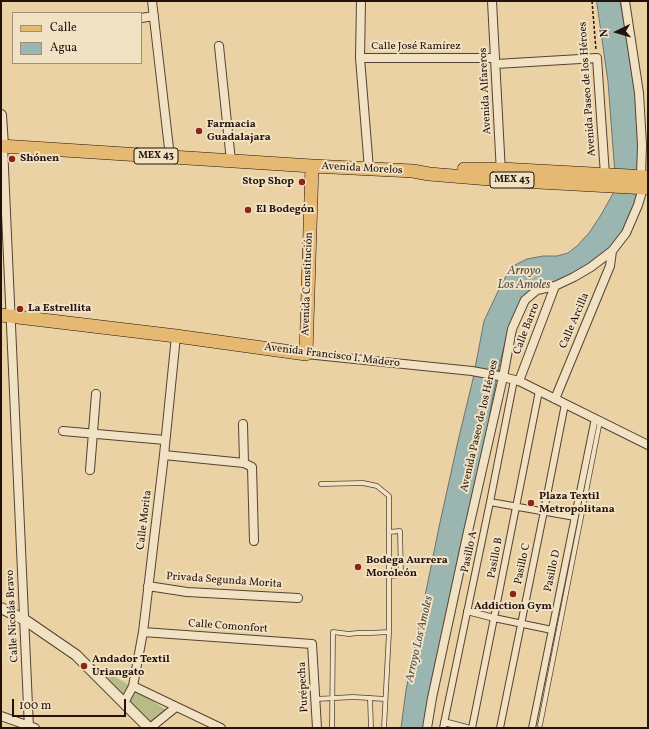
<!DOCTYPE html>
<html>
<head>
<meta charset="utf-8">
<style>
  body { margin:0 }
  #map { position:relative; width:649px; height:729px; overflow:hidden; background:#ebd2a5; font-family:Vollkorn,serif }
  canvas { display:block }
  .frame { position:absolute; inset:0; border:2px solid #23120b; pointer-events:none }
  .legend { position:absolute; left:12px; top:12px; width:130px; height:52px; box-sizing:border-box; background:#f2e2c4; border:1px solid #9f8f7a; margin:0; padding:5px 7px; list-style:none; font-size:12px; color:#23120b }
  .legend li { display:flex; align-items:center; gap:8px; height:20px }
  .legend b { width:20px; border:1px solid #9f8f7a }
  .north { position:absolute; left:597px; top:12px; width:40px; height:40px; -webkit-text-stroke:3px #f2e2c4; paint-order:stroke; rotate:265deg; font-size:11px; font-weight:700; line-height:16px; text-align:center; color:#23120b }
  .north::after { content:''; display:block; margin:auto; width:14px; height:18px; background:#23120b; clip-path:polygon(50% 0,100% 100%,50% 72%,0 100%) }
  .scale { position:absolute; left:12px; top:699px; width:114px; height:18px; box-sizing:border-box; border:2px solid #23120b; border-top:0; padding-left:5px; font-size:12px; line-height:14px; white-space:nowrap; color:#23120b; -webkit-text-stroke:3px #f2e2c4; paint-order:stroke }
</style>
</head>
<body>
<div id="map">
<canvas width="649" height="729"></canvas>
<div class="frame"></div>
<ul class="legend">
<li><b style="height:5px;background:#e6b972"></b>Calle</li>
<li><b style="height:11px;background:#9bb5b0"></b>Agua</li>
</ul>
<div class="north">N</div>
<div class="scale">100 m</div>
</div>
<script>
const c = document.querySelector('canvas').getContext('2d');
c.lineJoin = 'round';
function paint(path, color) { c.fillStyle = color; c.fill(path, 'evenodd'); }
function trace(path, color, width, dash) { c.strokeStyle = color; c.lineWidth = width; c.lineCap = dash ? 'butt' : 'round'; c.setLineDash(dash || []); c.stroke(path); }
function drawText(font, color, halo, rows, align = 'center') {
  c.font = font + ' Vollkorn,serif'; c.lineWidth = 4; c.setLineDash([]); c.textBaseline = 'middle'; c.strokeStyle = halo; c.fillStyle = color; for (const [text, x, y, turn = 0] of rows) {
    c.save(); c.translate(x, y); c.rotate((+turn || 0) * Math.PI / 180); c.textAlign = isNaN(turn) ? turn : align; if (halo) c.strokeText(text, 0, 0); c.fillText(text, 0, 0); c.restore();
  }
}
paint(new Path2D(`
  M95,665L129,685L166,710L151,724Z`), '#b7bc87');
const water = new Path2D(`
  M597,1H620L636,89L640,123L637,185L635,209L616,244L575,275L537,288L509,328L500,362L491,407L485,454L427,728H401L406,690L439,527L458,441L473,379L484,321L503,281L513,266L527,259L543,256H557L568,253L577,246L589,233L601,215L615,190V174L608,82Z`);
paint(water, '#9bb5b0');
trace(water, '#6b746e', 1);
const service = new Path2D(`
  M321,484L363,483L377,486L389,496V632L384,728
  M389,532L400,531L401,575L389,576
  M370,698L371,728
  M316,699L353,697L385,699
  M540,725L600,421
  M332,728L333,632L349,634L358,633H370L389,632`);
const pedestrian = new Path2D(`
  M490,502L575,517
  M467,611L494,618L552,630
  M444,722L467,728
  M443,728L490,502L514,380
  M472,728L494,618L539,391
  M500,728L544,511L565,404
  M532,728L595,418`);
const minor = new Path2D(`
  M152,1L170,157
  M361,1L360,58L369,169
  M492,1L501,173
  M625,1L639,93L642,145L641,176
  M141,18L154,16
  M219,46L231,161
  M360,58H495
  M496,64L597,58L605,175
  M3,146L29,728
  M306,354L472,371L499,376L519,381L648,445
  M519,381L555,286
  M555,399L610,266L612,251
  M243,424L244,463
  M63,431L165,440
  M164,455L244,463L252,467L254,541
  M90,470L96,394
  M148,586L187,592L298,598
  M143,632L312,644L317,728
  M133,686L221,728
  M124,703L133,686L143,632L164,455L176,336
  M1,716L35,728
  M150,728L176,707
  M427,728L432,698L467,536L503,377L512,329L525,300L537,290L555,286L574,277L591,267L612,251L626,233L638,205L643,188`);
const tertiary = new Path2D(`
  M1,115L3,146
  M1,608L25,620L76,655L149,728`);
const primary = new Path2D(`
  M1,146L312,166L413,171L429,174L502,180L648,188
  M464,169H501L648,177
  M1,315L176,336L306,354L312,166`);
trace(service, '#554232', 5.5);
trace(pedestrian, '#554232', 8);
trace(minor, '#554232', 10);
trace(tertiary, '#554232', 12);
trace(primary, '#23120b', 14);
trace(new Path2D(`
  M592,1L596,50`), '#23120b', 1.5, [3, 2]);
trace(service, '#f2e2c4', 4);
trace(pedestrian, '#f2e2c4', 6);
trace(minor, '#f2e2c4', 8);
trace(tertiary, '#f2e2c4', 10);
trace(primary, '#e6b972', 13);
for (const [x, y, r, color] of [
  [199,131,4,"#8f2418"],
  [12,159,4,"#8f2418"],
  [302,182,4,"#8f2418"],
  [248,210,4,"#8f2418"],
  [20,309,4,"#8f2418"],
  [531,503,4,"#8f2418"],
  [358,567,4,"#8f2418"],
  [513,594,4,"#8f2418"],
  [84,666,4,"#8f2418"]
]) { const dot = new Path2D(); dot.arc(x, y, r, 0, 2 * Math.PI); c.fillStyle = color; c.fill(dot); trace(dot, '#f2e2c4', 1.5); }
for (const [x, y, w] of [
  [156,156,44],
  [512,180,44]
]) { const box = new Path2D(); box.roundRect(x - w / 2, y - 8, w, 16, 3); c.fillStyle = '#f2e2c4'; c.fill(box); trace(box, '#23120b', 1); }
drawText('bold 10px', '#23120b', null, [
  ["MEX 43",156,156],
  ["MEX 43",512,180]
]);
drawText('11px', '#23120b', '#f2e2c4', [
  ["Calle José Ramírez",416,47],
  ["Avenida Paseo de los Héroes",588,89,-94],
  ["Avenida Alfareros",486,91,-93],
  ["Avenida Morelos",362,169,3],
  ["Avenida Constitución",308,284,-88],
  ["Calle Arcilla",575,321,-67],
  ["Calle Barro",527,329,-69],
  ["Avenida Francisco I. Madero",332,356,7],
  ["Avenida Paseo de los Héroes",480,426,-77],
  ["Calle Morita",145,520,-83],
  ["Pasillo A",470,552,-78],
  ["Pasillo B",496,558,-79],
  ["Pasillo C",523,564,-78],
  ["Pasillo D",553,571,-78],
  ["Privada Segunda Morita",224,581,4],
  ["Calle Nicolás Bravo",13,616,-93],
  ["Calle Comonfort",228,627,4],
  ["Purépecha",304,687,-93]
]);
drawText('bold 11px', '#23120b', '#f2e2c4', [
  ["Farmacia",207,125],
  ["Guadalajara",207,138],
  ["Shónen",20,159],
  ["Stop Shop",294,182,"right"],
  ["El Bodegón",256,210],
  ["La Estrellita",28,309],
  ["Plaza Textil",539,497],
  ["Metropolitana",539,510],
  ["Bodega Aurrera",366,561],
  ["Moroleón",366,574],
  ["Addiction Gym",513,607,"center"],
  ["Andador Textil",92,660],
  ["Uriangato",92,673]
], 'left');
drawText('italic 12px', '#4d4b45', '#f2e2c4', [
  ["Arroyo",524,272],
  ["Los Amoles",524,286],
  ["Arroyo Los Amoles",420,639,-77]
]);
</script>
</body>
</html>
